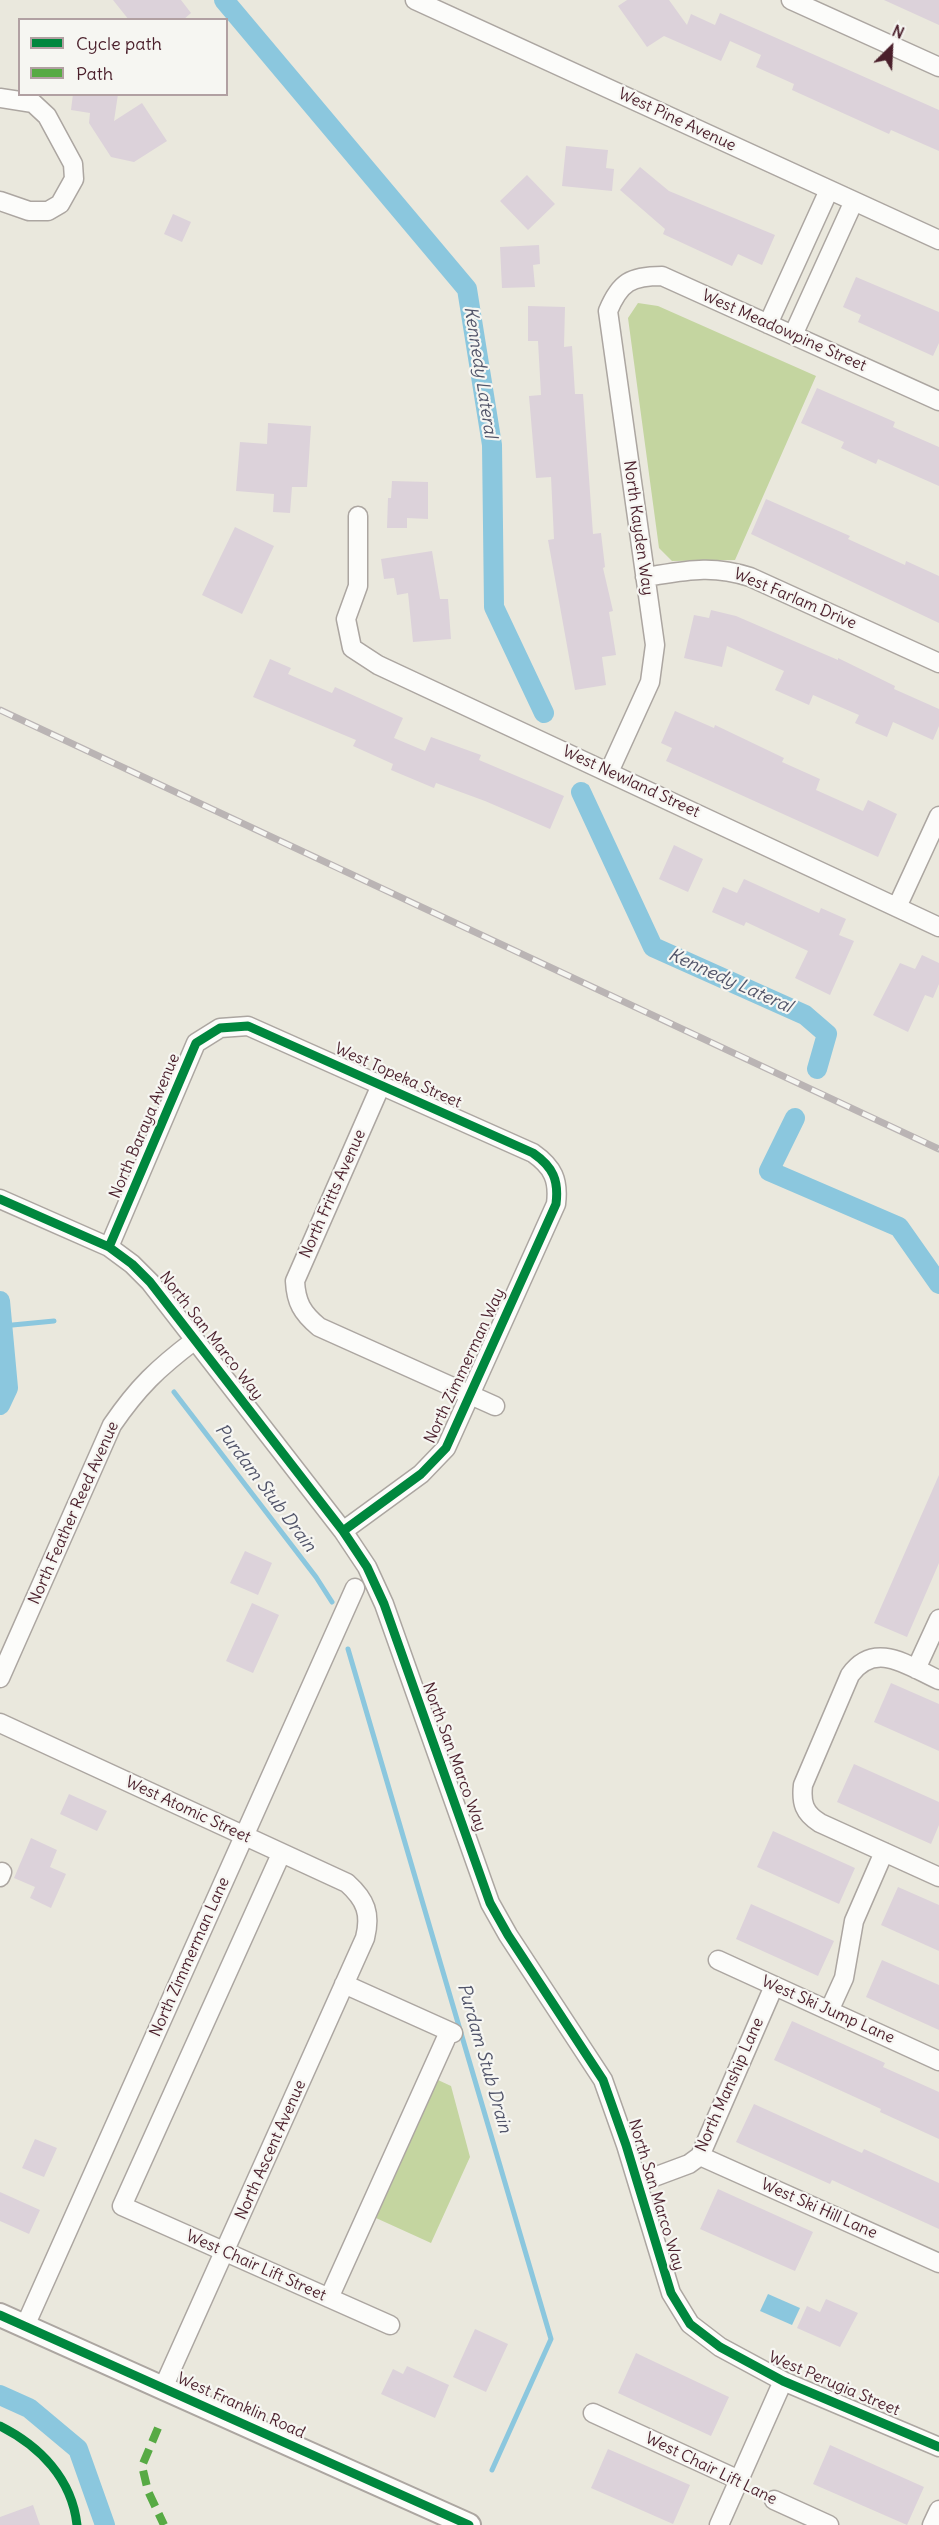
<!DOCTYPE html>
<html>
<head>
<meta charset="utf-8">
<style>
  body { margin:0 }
  #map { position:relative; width:939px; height:2525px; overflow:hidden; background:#eae8dd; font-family:Delius,sans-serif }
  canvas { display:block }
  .legend { position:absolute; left:18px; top:18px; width:210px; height:78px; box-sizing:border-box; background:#f6f6f2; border:2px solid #b1a0a2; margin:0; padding:8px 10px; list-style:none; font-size:18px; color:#4a1f2b }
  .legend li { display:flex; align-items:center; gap:12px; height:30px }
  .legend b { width:30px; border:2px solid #b1a0a2 }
  .north { position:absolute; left:861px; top:18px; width:60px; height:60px; -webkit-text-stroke:4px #f6f6f2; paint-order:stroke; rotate:24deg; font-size:16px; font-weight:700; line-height:24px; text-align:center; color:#4a1f2b }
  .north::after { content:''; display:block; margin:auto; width:21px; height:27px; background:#4a1f2b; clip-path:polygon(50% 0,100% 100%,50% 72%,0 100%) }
</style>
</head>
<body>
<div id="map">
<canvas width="939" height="2525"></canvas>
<ul class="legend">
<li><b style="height:8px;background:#00873e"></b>Cycle path</li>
<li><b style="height:8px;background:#57aa44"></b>Path</li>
</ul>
<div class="north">N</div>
</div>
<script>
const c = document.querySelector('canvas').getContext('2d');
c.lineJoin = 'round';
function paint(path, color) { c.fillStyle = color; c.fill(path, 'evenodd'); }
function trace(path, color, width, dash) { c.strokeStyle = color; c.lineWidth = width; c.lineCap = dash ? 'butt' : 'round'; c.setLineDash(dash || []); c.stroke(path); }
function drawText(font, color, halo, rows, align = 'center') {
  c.font = font + ' Delius,sans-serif'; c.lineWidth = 4.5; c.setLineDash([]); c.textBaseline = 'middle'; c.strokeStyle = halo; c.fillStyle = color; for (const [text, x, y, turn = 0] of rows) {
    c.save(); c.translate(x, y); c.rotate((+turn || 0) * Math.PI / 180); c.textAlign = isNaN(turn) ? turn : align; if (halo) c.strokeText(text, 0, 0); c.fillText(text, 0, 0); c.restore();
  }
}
paint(new Path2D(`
  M638,303L658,306L816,376L735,560L672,561L659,548L628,318Z
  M438,2080L451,2086L470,2157L431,2243L376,2218Z`), '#c4d5a0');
paint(new Path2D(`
  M768,2294L800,2308L792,2325L760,2311Z`), '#8bc7de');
trace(new Path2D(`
  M2,1326L54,1321
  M174,1392L316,1577L332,1602
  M348,1649L551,2339L492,2470`), '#8bc7de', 5);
trace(new Path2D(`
  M224,0L467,289L492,445L494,607L544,713
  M581,792L653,947L805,1015L827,1034L817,1069
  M795,1118L769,1171L899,1227L939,1284
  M0,1301L8,1388L0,1405
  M0,2395L29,2408L78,2449L105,2525`), '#8bc7de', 20);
paint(new Path2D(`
  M113,0H181L191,13L183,20H129Z
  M627,0H669L687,25L691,14L715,25L720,13L939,110V151L891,130L889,134L792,90L794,84L756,67L761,55L730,41L721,61L664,36L647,47L618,6Z
  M884,0H939V25Z
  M73,94H118L114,121L142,103L167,141L134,162L111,157L89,123L90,113L71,110Z
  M566,146L608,150L606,168L614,169L612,191L562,186Z
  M640,167L669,191L775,235L762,265L738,254L732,266L663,234L665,229L620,190Z
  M527,175L555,204L528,230L500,201Z
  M173,214L191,222L182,242L164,234Z
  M539,245L540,264L533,265L535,287L502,288L500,247Z
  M856,277L939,312V343L933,356L858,322L861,315L843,307Z
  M528,306L565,307L564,347L572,346L575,394H583L593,534L601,533L605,567L603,568L613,611L609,612L616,655L602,657L606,685L575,690L548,540L554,539L551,477L536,478L529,396L541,395L538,341H528Z
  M817,388L895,422L893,427L939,447V486L878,459L876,464L841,448L844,442L801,423Z
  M268,423L311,426L307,487H292L290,513L273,512L274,494L236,491L240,442L267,444Z
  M392,481L428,482V519L407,518V528H387L388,498H391Z
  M766,499L850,536L848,539L905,565L906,561L939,576V623L751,534Z
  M235,527L274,546L242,614L202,595Z
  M432,551L440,599H448L451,639L413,642L408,593L397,595L394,578L384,579L381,559Z
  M711,610L736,616L838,660V658L895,686L894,689L939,709V726L933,740L893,722L887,737L855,723L859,715L813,695L809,705L775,690L784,671L727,646L722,667L684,658L694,615L709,618Z
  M270,659L291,668L288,674L332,693L335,687L403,718L394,738L425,751L431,737L481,755L479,760L564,796L550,829L485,801L436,783L434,788L391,770L393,764L353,746L356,740L253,697Z
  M675,711L714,728L715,725L784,758L782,762L820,779L816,790L863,811L868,800L897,814L878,857L666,761L672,748L661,743Z
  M674,845L703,859L688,892L659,879Z
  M744,879L819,913L821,908L846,919L839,935L854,941L830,995L795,978L808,951L746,922L744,926L712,912L723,887L737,893Z
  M922,955L939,963V984L933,998L925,995L908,1032L873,1015L900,963L915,969Z
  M939,1475V1563L907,1637L874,1623Z
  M245,1551L272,1563L258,1595L230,1583Z
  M252,1603L279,1615L253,1673L226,1661Z
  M891,1683L939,1704V1751L874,1722Z
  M854,1764L939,1802V1825L931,1844L837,1802Z
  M69,1794L107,1811L97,1831L60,1814Z
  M773,1831L855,1868L839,1904L757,1867Z
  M31,1838L57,1850L50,1867L66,1874L51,1908L30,1898L35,1887L14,1878Z
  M898,1887L939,1905V1951L881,1925Z
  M751,1904L834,1941L818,1976L736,1939Z
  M882,1960L939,1985V2030L866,1997Z
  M792,2021L885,2063L883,2067L939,2092V2139L880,2112L881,2109L774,2060Z
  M754,2104L862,2153L864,2149L939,2183V2229L832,2180L830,2184L736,2142Z
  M35,2139L57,2148L44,2177L22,2168Z
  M718,2189L813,2232L795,2271L700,2229Z
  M0,2192L40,2210L29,2234L0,2221Z
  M826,2299L858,2313L840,2347L797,2328L807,2306L820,2312Z
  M475,2329L508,2344L486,2392L453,2377Z
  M636,2353L729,2397L711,2436L618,2393Z
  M407,2366L449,2385L435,2418L381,2394L393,2369L403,2374Z
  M830,2445L924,2487L907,2525L813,2484Z
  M608,2449L690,2485L673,2524L591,2488Z
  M33,2505L40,2525H0V2517Z`), '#dcd2da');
const minor = new Path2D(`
  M415,0L939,240
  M791,0L939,67
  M0,98L33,103L47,116L73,164L74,179L60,204L48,211H29L0,201
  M768,324L829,190
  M793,335L854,201
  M358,516V586L346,619L352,648L378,665L939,927
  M645,577C684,571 711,564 750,577L939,663
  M609,772L650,682L655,645L608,311C620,282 631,276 662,276L939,401
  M897,907L939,816
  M381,1085L295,1281C296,1302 302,1313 319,1327L495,1406
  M0,1199L109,1247L132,1264L150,1282L343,1531L367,1567L384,1604L490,1903L508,1935L603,2080L626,2145L671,2293L690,2324L720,2347L783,2381L939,2447
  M109,1247L196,1043L220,1028L248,1026L533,1153C553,1167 559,1180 556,1204L446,1448L421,1474L343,1531
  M916,1669L939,1619
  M0,1678L112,1425C138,1387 158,1368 195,1340
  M939,1680C908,1666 875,1640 850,1675L803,1785C801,1803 804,1813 820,1823L939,1877
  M0,1723L347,1883C366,1900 371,1914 365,1938L163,2388
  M281,1854L122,2206L390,2325
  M0,1877L2,1872
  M718,1960L939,2061
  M344,1984L453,2033
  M829,2011L844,1978L854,1921L884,1852
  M700,2156L939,2263
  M638,2183L689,2164L700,2156L774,1986
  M329,2298L449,2032
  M25,2326L355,1588
  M593,2413L739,2480
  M774,2500L829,2525
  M719,2525L783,2381
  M932,2525L939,2510`);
const major = new Path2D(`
  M0,2315L469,2525`);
trace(minor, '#aca6a1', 21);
trace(major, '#aca6a1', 26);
trace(minor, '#fcfcfa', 18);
trace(major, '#fcfcfa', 22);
const rail = new Path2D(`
  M0,710L939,1149`);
trace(rail, '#bab4b4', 7);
trace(rail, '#f6f6f2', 4.5, [14]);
trace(new Path2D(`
  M158,2428L142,2466L148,2491L164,2525`), '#57aa44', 8, [15, 8]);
trace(new Path2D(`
  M0,1199L109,1247L132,1264L150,1282L343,1531L367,1567L384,1604L490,1903L508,1935L603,2080L626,2145L671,2293L690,2324L720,2347L783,2381L939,2447
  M109,1247L196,1043L220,1028L248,1026L533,1153C553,1167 559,1180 556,1204L446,1448L421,1474L343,1531
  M0,2315L469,2525
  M0,2426C40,2446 72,2479 77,2525`), '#00873e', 9);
drawText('16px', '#4a1f2b', '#f6f6f2', [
  ["West Pine Avenue",677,120,25],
  ["West Meadowpine Street",784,331,24],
  ["North Kayden Way",638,528,82],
  ["West Farlam Drive",795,599,23],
  ["West Newland Street",631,782,25],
  ["West Topeka Street",398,1076,24],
  ["North Baraya Avenue",145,1126,-67],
  ["North Fritts Avenue",333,1194,-66],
  ["North San Marco Way",211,1336,52],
  ["North Zimmerman Way",465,1366,-65],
  ["North Feather Reed Avenue",74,1513,-66],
  ["North San Marco Way",454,1757,70],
  ["West Atomic Street",188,1810,25],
  ["North Zimmerman Lane",190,1957,-66],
  ["West Ski Jump Lane",828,2010,24],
  ["North Manship Lane",730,2085,-66],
  ["North Ascent Avenue",271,2150,-66],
  ["North San Marco Way",656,2195,73],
  ["West Ski Hill Lane",819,2209,24],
  ["West Chair Lift Street",256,2266,24],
  ["West Perugia Street",834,2384,23],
  ["West Franklin Road",241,2406,24],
  ["West Chair Lift Lane",711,2469,26]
]);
drawText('italic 18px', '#52556a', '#f6f6f2', [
  ["Kennedy Lateral",480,372,81],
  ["Kennedy Lateral",730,981,24],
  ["Purdam Stub Drain",265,1488,53],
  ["Purdam Stub Drain",484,2058,74]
]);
</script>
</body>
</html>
